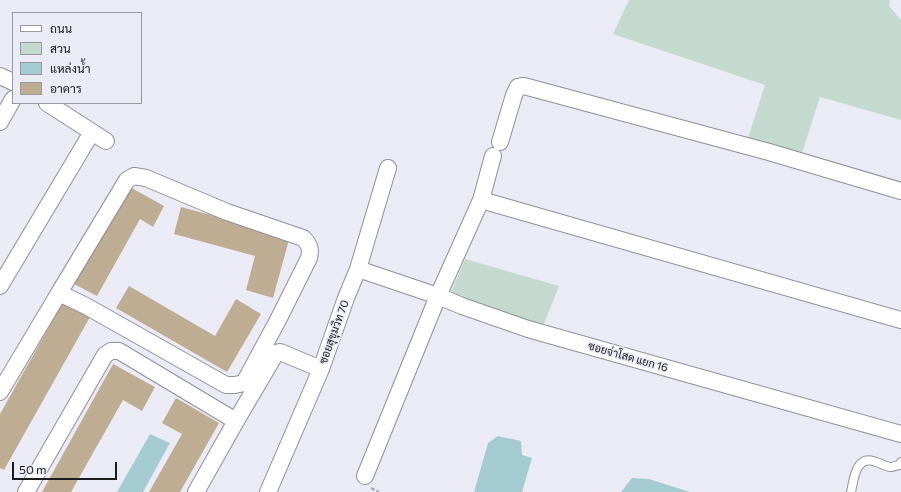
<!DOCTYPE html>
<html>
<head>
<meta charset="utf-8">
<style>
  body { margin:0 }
  #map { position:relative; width:901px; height:492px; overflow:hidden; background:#ebebf6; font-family:Commissioner,Sarabun,sans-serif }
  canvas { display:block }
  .legend { position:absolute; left:12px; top:12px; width:130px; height:92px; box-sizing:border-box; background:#ebebf6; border:1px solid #9898a0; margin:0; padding:5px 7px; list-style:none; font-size:12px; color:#1c1c20 }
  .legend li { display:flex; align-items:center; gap:8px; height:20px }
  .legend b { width:20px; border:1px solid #9898a0 }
  .scale { position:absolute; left:12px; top:462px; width:105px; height:18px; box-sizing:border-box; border:2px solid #1c1c20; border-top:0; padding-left:5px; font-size:12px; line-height:14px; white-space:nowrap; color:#1c1c20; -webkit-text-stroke:3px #ebebf6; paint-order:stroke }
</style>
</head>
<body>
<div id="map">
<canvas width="901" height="492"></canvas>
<ul class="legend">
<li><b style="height:5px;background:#fff"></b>ถนน</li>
<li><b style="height:11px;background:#c4dace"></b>สวน</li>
<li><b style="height:11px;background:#a5cbd2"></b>แหล่งน้ำ</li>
<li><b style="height:11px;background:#bead93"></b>อาคาร</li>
</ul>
<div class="scale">50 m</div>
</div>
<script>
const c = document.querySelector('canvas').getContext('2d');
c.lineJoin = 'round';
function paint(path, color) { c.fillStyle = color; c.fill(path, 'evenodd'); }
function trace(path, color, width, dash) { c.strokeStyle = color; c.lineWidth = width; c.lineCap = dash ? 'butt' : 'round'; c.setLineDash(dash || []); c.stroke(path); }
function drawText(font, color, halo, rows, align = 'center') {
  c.font = font + ' Commissioner,Sarabun,sans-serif'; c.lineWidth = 3.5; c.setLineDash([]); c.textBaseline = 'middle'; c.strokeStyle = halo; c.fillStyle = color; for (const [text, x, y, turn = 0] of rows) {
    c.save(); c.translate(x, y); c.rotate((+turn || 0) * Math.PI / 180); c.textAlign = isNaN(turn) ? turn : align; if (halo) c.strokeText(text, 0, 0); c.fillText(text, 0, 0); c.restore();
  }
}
paint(new Path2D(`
  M629,0H890L889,6L901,20V120L820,97L802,153L748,138L765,85L613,34Z
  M465,259L559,286L543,326L449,297Z`), '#c4dace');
paint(new Path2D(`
  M150,434L170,443L143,492H117Z
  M498,436L521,441L522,455L532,458L522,492H474L488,443Z
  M632,478L649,479L690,492H621Z`), '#a5cbd2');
paint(new Path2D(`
  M128,186L164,206L153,227L140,219L97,296L74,284Z
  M181,207L290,236L273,298L246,290L255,256L174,234Z
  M129,286L215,336L236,299L261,314L227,372L116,308Z
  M63,302L90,317L4,470L0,468V414Z
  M113,364L155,387L142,411L123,400L71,492H42Z
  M176,398L219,423L180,492H149L182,434L162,423Z`), '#bead93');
const service = new Path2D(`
  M851,492C854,478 856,454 876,462C880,463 886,467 891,467C893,467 897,465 900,465L901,462`);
const minor = new Path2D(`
  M0,76L13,82
  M47,103L106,141
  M0,122L13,99
  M500,142L514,95L518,87L524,86L769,152L901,191
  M481,200L901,320
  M358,269L438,296L462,306L528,329L901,434
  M0,286L92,132
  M0,392L59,293L86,306L226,385H235L244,383L278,320L309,258C311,249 310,245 303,238L227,212L146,178L134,176L127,180L59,293
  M365,476L438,296L481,200L493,156
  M26,492L105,355L111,351H119L236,421
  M196,492L236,421L276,353L280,352L321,369
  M268,492L321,369L346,298L358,269L388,168`);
trace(service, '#908f9a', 10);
trace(minor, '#908f9a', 18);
trace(new Path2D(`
  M371,488L379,492`), '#acacb5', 2.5, [4, 2]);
trace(service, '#fff', 8);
trace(minor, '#fff', 16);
drawText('11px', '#1c1c20', '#ebebf6', [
  ["ซอยสุขุมวิท 70",334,332,-70],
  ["ซอยจ่าโสด แยก 16",628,357,16]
]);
</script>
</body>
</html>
